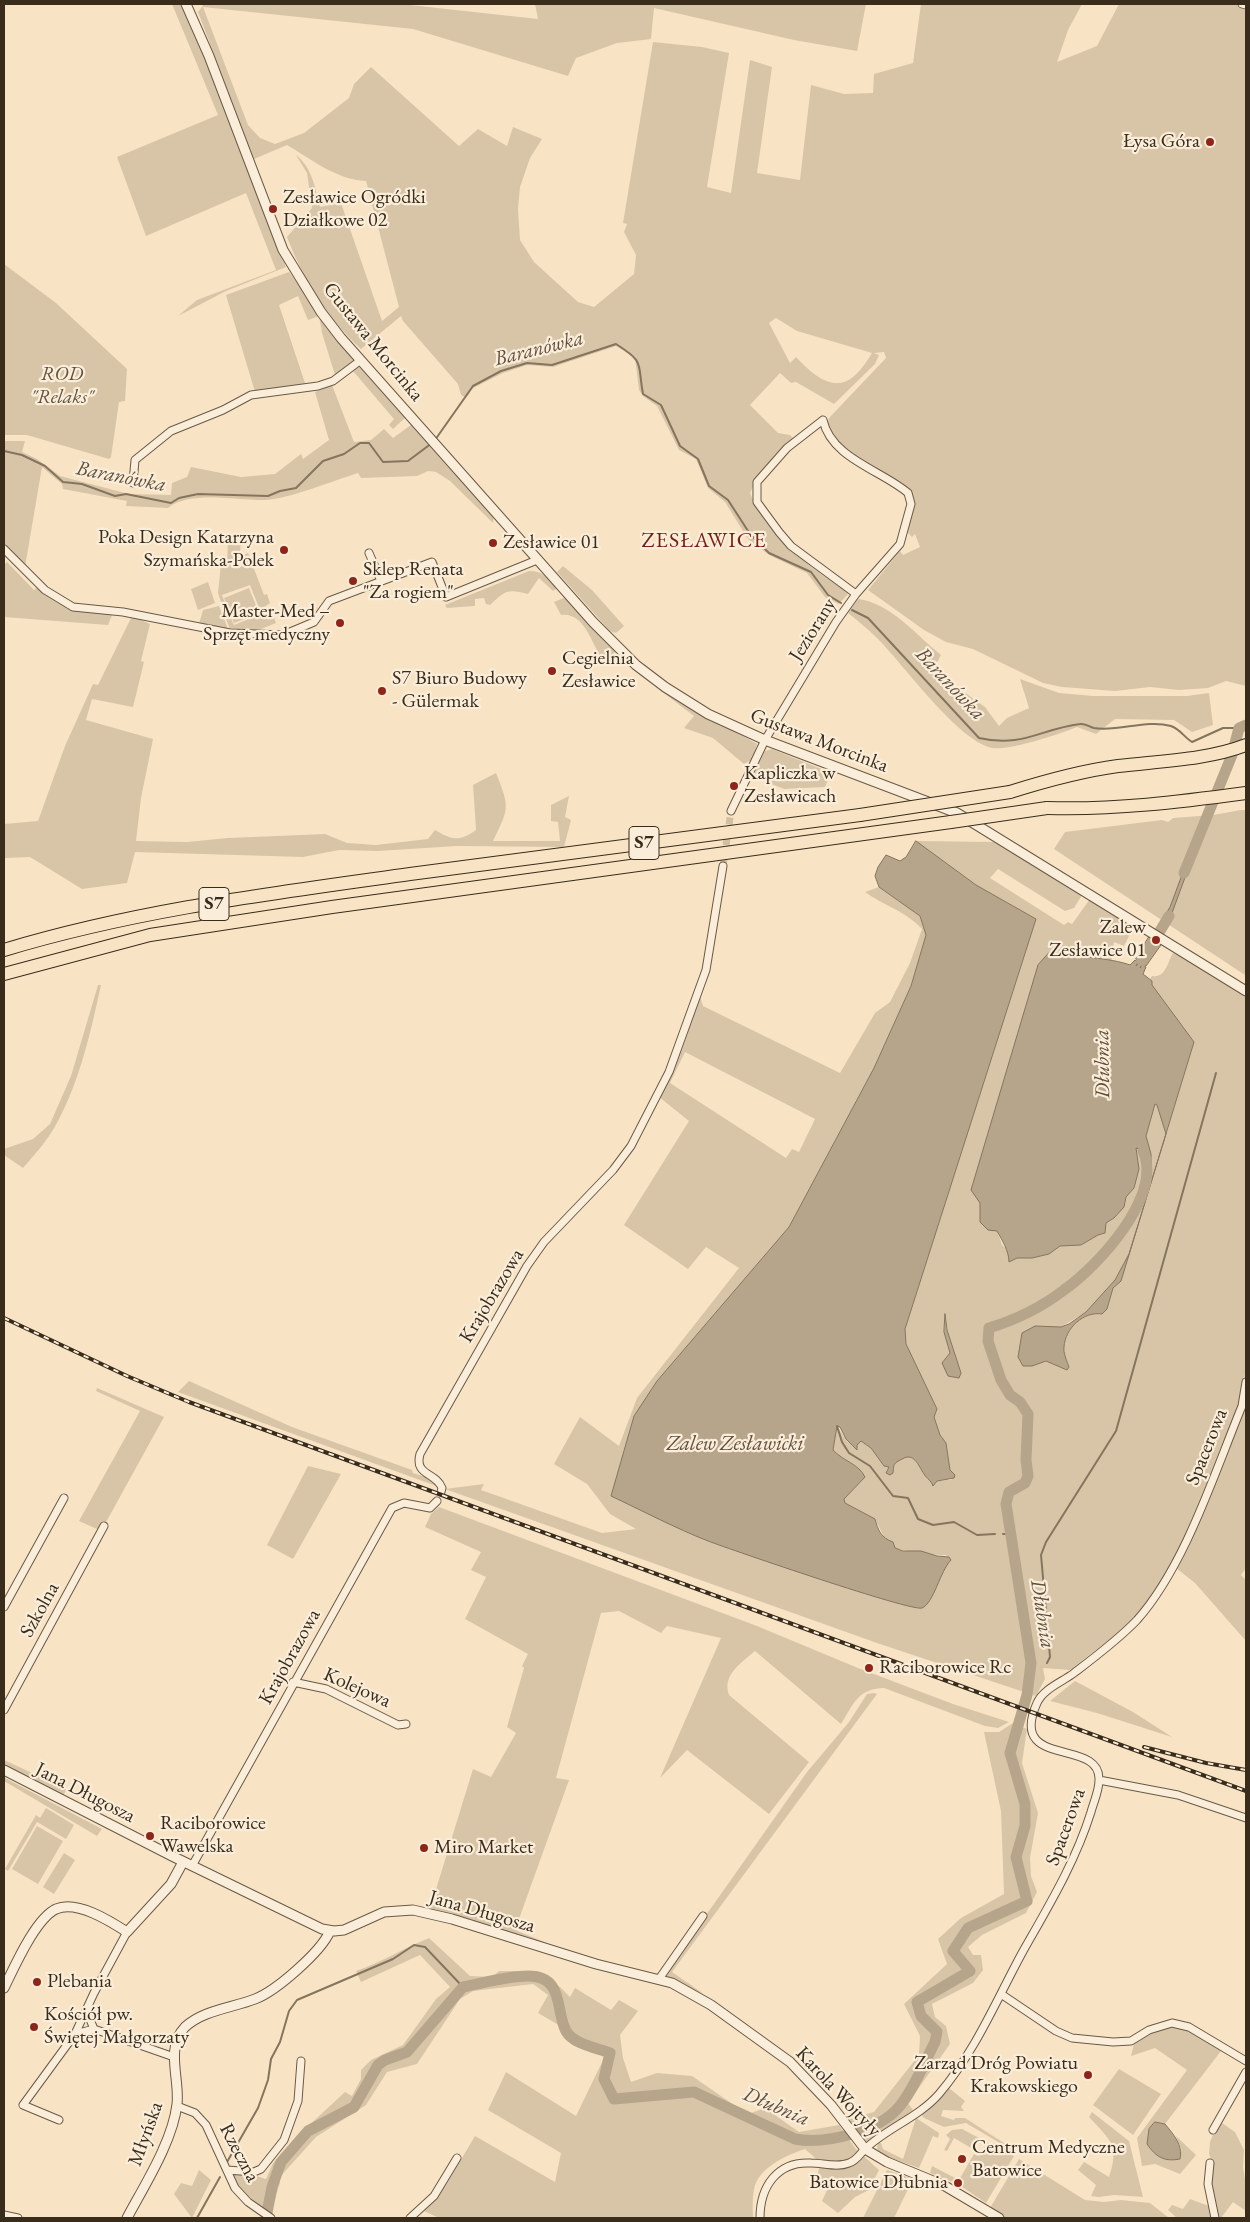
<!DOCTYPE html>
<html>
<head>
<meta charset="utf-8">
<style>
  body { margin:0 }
  #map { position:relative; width:1250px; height:2222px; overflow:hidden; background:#f8e4c5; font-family:"EB Garamond",serif }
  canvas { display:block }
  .frame { position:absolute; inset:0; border:5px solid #392c1b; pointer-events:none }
</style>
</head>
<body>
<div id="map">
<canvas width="1250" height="2222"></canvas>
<div class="frame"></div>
</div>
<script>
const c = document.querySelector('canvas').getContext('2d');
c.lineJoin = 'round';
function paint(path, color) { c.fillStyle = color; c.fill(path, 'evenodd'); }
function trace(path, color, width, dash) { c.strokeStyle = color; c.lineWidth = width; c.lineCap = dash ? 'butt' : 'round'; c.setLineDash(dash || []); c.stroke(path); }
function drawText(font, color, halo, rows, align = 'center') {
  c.font = font + ' "EB Garamond",serif'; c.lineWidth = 4.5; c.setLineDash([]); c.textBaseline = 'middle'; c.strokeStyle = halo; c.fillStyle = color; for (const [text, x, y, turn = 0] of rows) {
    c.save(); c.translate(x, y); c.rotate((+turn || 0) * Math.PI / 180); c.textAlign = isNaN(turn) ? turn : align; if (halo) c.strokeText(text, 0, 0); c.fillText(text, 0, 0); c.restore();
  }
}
paint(new Path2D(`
  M172,4H180C224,87 248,180 286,267L226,291L178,316L197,300L276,270L246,193L146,236L117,157L218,115Z
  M201,4H401L538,19L535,4H866L857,51L794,40L654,8L651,39L617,43L576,58L568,76L413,29L203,7L248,125L260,138L275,144L304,133L349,98L354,84L371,67L459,146L478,129L507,146L513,127L542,139L530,158L520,187L518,209L520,240L534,262L578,302L594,307L634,274L636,255L624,232L627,224L623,223L653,42L702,47L729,53L707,187L731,193L750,60L772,67L757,173L800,180L811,85L844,94L873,93L874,74L913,63L921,4H1082L1068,30L1057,62L1097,46L1119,4H1246V686L1226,681L1208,688L1179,690L1150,687L1115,691L1062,687L1043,683L973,649L946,642L924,630L868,590L900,551L903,555L920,547L915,534L912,537L908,533L913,498L910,492L850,454L826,429L829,418L886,358L884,352L874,353L879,355L875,364L834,404L796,382L791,383L780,373L750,405L778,433L790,435L794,439C777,456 759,471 750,493C767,535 808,567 845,590L848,594L839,604L825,597L807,573L769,555L748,539L725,502L708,488L696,459L679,450L657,406L643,396L639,390L635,358L616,346L553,367L527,365L503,373L473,388L466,398L461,395L458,384L403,321L401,316L361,349C328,319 303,279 287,237L312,208L307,173L296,155C312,167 315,188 320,207L341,203L382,321L399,307L366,181C337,180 311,159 287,145L254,159L198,12L203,6ZM776,318L797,331L872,353C847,396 826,389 796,357L790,363L769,323Z
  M4,264L56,303L127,369L125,401L119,402L111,457L109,459L27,435H4Z
  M289,272L355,360L353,364L335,375L322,333L319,316L308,320L298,296L279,305L306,386L255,392L226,295Z
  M359,367L405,418L393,429L389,425L394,419L353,371Z
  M332,385L354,442L371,440L384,429L393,438L411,425L455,475L460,476L494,516L493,523L450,481L436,472L428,471L417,476L361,478L358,473C335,480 289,499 266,500C239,501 190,490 168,508L126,506L127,501L63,489L62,484L42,467L25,567L4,545V441H25L22,452L37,459L60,476L129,494L171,495L172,483L187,477L191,467L241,477L275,474L301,454L303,459L329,440L315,392Z
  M228,541H241L239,564L234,565L242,566L244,555L248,553L264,595L267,594L270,603L260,610L250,585L222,595L228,610L224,611L218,593L221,563L227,564Z
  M7,562L34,590L38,587C62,612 81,610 113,613L108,625L4,617V565Z
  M563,566L592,590L624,626L616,633L610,631L557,572Z
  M529,571C542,571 547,577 556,586V589L553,591L539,578L528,594C507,589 506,590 490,605L486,604L484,598L475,599V606L447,608L445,605Z
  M208,582L215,603L198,610L191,589Z
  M249,588L259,613L234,623L224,598Z
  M566,597L615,651L613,657L604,662C592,647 586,612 561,615L554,602Z
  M858,599C891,603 916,635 941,655L933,670L985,707L999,726L1007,718L1029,708L1020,679L1059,693L1093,696H1187L1209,693L1213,725L1192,732L1174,720L1115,719L1096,734L1077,727C1061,734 1008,751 992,748C957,740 905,666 877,638C868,629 858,621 848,613Z
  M219,606L228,629L199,624L203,610Z
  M270,608L276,623L256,631L230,629L224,614L228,612L234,625L261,614V611Z
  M132,616L150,624L141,661L144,662L133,707L92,699L86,720L153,739L141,798L136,841L187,842L228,838L325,834L347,843L376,845L428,839L435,830C452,840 459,842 476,830L473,785L496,773C510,808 509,808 493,841H560L558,822L551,821V805L569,796L565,817L571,820L564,847L457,846L378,851L339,850L303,857L135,852L127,883L82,889L30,857L4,858V824L38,821L65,746L93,684L98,685Z
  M657,688L757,744L753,759L744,764L713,738L684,728L694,716Z
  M772,749L831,773L825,787L784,789L756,778L755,771L765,751Z
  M1241,810H1246L1245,975L1054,849L1065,832L1162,820L1168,822L1173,818L1213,815Z
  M916,841L997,842L1082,895L1074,908L1065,911L998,869L990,878L1064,925L1068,922L1072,924L1090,899L1133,928L1124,946L1114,942L1113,948L1116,950L1111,961H1101L980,1203V1222L997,1230L1002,1245L1017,1258H1032L1049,1254L1060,1246L1081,1245L1098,1235L1105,1233L1106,1223L1114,1218L1124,1207L1126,1197L1134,1188L1139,1169L1136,1148L1139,1149L1146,1164L1151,1154L1146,1136L1155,1104L1157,1105L1166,1133L1194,1042L1151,985L1152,981L1150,979L1152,976C1166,978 1167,963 1173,953L1191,960L1246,994V1367L1240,1406L1173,1565L1149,1602L1132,1622L1070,1670L1043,1668L1045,1679L1036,1696L877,1643L445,1489L484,1484L481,1490L602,1533L636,1529L610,1514L587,1484L554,1464L580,1417L619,1446L637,1398L739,1268L706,1247L688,1269L624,1225L689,1121L659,1097L682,1050L700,996L703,1006L840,1073L875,1013L890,1002L910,963L922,929C907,912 883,905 865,892L879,887L920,916L926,935L911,986L874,1068L789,1227L657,1381L611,1496L708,1541L883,1599L930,1601L943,1568L951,1560L946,1555C938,1556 902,1551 895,1548L893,1542L885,1539L875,1519L845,1503L844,1499L865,1476C858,1464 843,1461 833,1450L837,1426L846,1440L857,1450V1445L861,1441L871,1448L884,1466L889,1467L886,1471L894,1469L893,1465C913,1438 920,1476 931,1480C937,1483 945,1479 951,1480L955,1475L950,1470L946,1443L940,1435L934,1417L937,1409L906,1344L905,1329L1036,919L976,885ZM685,1052L815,1119L799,1152L792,1149L786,1158L670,1083ZM1128,1257L1113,1288L1107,1309L1102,1314C1083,1311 1065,1328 1064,1347C1063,1353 1067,1361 1069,1366L1067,1370L1046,1361L1037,1363L1035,1326L1061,1327L1086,1312L1115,1280ZM945,1318L947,1330L961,1373L942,1363L950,1354L944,1332Z
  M98,985H101C91,1031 80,1080 58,1121C49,1139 36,1153 23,1168L4,1155V1149L33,1139L50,1124L71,1076Z
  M189,1381L292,1427L412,1470L413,1473L426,1477L439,1487L178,1392Z
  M97,1388L164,1417L105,1524L99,1530L79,1521L140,1411L96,1391Z
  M1246,1398V1568L1241,1575L1246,1580V1641L1195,1583L1176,1568L1239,1425Z
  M308,1466L341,1474L293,1559L267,1545Z
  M439,1507L757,1626L858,1668L953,1704L1009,1722L998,1728L985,1726L884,1688C857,1689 854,1704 841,1724L755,1651C741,1663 722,1675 729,1695L809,1762L769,1814L687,1750L660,1778L721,1638L667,1626L661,1633L619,1611L601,1613L556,1778L569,1780L515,1930L547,1943L433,1910L430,1907L431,1899H433L473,1769L491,1777L516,1733L507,1727L524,1668L522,1666L528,1654L465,1619L486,1577L471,1570L481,1552L425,1527L431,1514Z
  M1075,1681L1133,1712L1172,1737L1097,1713L1050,1701Z
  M874,1693L877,1694L672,1972L704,1994L666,1977L668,1969L807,1772L849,1722L867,1694Z
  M1013,1723L1027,1729L1022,1763L1038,1813L1030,1858L1031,1876L1037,1892L1026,1913L982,1935L968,1947L973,1955H981L983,1970L973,1983L932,2004L935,2017L946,2026L950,2044L908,2103L913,2110L874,2139L866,2142L849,2119L874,2112L919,2055L920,2036L904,2004L947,1964L938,1939L961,1918L1004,1894L1001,1811L984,1732H999Z
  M4,1760L67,1789L62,1797L4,1765Z
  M4,1778H5L102,1829L97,1836L4,1781Z
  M46,1808L74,1825L66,1839L37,1822L8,1871L5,1869L36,1815L40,1818Z
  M37,1826L63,1841L38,1884L12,1869Z
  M64,1853L75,1860L54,1894L43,1887Z
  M429,1938L470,1976L492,1977L499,1971H537L560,1987L570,1997L575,1988L611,2010L619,2000L638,2011L620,2035L623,2058L631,2082L657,2073L692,2076L734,2105L751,2113L765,2108L799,2132L839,2125L855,2148L879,2170L869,2190L855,2197L838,2213L822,2201L829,2186L817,2175L821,2163L805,2149C787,2155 757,2168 754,2190C752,2199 753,2209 753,2218H439L424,2211L446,2185L475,2136L555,2182L561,2153L488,2110L506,2072L576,2116L605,2056C587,2050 567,2048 562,2027L538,2013L548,1995L533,1984L473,1991L460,1999L417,2064L387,2072L366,2105L316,2137L279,2178L280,2183L270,2214L238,2187L232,2175L233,2173L253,2175L266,2179L273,2163L304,2130L345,2092L352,2096L361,2079V2070L371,2060L403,2045L436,1999L450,1987L420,1955L361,1982L356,1971C382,1962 404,1948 429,1938Z
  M1171,2026L1189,2029L1221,2051L1165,2124L1155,2122L1182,2151L1176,2136L1196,2155L1180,2174L1155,2164L1142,2166L1137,2138L1187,2070L1155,2048L1131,2056L1134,2044L1152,2033Z
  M1119,2069L1161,2094L1133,2135L1093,2105Z
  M949,2088L965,2101L961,2107L964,2111L943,2110L941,2116L954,2120L955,2118H965L1018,2152H1015L966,2123L944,2127L924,2118L920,2113L940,2098Z
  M1092,2112L1129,2141L1143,2197L1114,2195L1099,2197L1091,2196L1096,2185L1078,2170L1084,2162L1109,2177C1120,2145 1110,2140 1089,2117Z
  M916,2118L939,2133L938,2138L933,2136L919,2168L880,2154L877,2149L878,2143H881L883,2149L903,2159Z
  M1219,2121L1235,2132L1244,2150L1243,2167L1246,2186V2211L1233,2202L1221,2218H1217L1210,2184L1212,2161L1209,2154L1210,2142Z
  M962,2129L979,2138V2143L974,2141L971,2148L954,2138L947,2151L944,2150L950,2139L946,2135L952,2130Z
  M987,2143H993L1014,2156L986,2203L958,2184L930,2173L932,2166L959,2180L974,2154L978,2156Z
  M1019,2159L1085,2200L1104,2202L1121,2200L1150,2203L1169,2218H1006L990,2208Z
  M199,2170L211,2180L192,2218L174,2194L181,2183L192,2186Z
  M887,2170L913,2179L894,2218H863Z
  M1190,2199L1209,2206L1212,2218H1177L1168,2210L1172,2205L1183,2209Z`), '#d8c5a8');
const water = new Path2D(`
  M916,841L976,885L1036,919L905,1329L906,1344L937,1409L934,1417L940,1435L946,1443L950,1470L955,1475L954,1478L937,1481L933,1486C931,1480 927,1479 924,1474C918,1465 914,1452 902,1459C893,1464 894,1463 893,1473L890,1475L886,1473L889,1467L884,1466L871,1448L861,1441L857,1445V1450L846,1439L840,1427L837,1426L833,1450C843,1461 859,1464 865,1477L844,1499L845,1503L875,1519C878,1530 881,1538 893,1542L895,1548L903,1551H921L937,1556L949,1557L951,1560C940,1571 934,1603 922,1608C912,1612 732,1550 708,1541C675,1528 643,1511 611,1496L634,1416L657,1381L789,1227L874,1068L911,986L926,935L920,916L879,887L875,876L878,867L886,855L900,861L906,857Z
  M1188,859L1187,872L1165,932L1158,927L1170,907Z
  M1149,937L1161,945L1146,966L1142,959L1153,941L1139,961L1136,959Z
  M1049,953C1071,956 1112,958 1130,965L1135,960L1138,962L1136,966L1140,962L1142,964L1140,968L1143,965L1146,967L1143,974L1152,981V985L1194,1042L1121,1281L1113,1288L1107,1309L1102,1314C1084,1311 1065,1328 1064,1347C1063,1353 1067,1361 1069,1367L1067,1370L1046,1361L1032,1366H1023L1018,1357L1022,1333L1035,1326L1061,1327L1069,1324L1086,1312L1115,1280L1129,1254L1166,1134L1157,1105L1155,1104L1146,1136L1151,1154V1167L1146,1164L1139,1149L1136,1148L1139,1169L1134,1188L1126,1197L1124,1207L1114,1218L1106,1223L1105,1233L1098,1235L1081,1245L1060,1246L1049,1254L1032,1258H1017L1009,1262C1009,1251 1002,1240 997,1231L988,1230L980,1222V1203L971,1190L1038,965Z
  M945,1314L947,1330L961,1373L959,1378L948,1376L942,1363L950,1353L944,1332Z
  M1155,2122L1165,2124C1174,2135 1183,2145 1180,2159C1164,2162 1156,2157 1147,2144L1149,2129Z`);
paint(water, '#b7a58b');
trace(water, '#85755e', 1);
trace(new Path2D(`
  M435,440L473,386L501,371L527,363L552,365L616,344C646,363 637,363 643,394L661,405L680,446L698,459L709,486L728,500L750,534L769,553L811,572L828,595L841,603
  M4,451L22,455L45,466L63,482L82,484L115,496L126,494L171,503L179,498L198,494L268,496L280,491L296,488L323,461L344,454L360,443H369L383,462L408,461L432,443
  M852,610L868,618L979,738C1023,748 1040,729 1080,724C1085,723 1089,727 1094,728C1119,732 1146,719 1171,726C1180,729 1184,737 1192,742L1223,728H1239
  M837,1426L842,1442L849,1453L870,1466L893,1496L908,1498L918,1519L933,1525L954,1522L977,1535L995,1534
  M1003,1534H1010
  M1047,1663L1050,1657L1041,1555L1046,1542L1116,1431L1216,1073
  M227,2162L258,2108L268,2080L271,2059L280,2042L289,2011L297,2000L393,1959L414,1945L425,1947L463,1987
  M197,2218L220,2177`), '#85755e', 2);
trace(new Path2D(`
  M1184,873L1232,755L1239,728L1246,725
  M1142,961L1169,916
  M266,2218L272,2187L281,2162L308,2131L354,2107L378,2065L385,2060L407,2052L463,1987C484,1983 507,1976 528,1976C565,1976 555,2011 566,2031C573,2044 597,2048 610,2053L604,2079L614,2099L694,2092L795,2139C825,2145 879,2131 899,2107C914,2089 924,2063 935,2042L937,2032L921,2016L917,2002L970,1971L953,1951L968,1928L1027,1901L1016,1857L1025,1826V1804L1010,1753L1027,1695L1031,1663L1006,1504L1009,1492L1025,1483L1028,1476L1026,1460L1028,1414L1020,1402L1010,1395L1001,1380L988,1341L989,1328C1015,1320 1042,1307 1064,1290C1099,1265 1163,1196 1143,1151`), '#b7a58b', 11);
trace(new Path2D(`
  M723,866L731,811`), '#d2bfa3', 7, [7, 3.5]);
const minor = new Path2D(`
  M1242,4L1246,5
  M133,483L135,460L171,431L223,410L251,395L318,386L333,381L361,360
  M4,549L45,590L73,607L123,612L230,633L283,635L314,622L329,601L432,562L446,597L537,560
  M369,553L381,581
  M731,811L765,740L836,622L856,594L900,544L911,504L908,493C881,470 831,458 823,420L787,448L757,482V502L779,532L791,546L856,594
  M441,1492L442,1488C436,1472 414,1476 420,1454L527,1266L544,1242L613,1170L631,1146L669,1072L706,970L723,866
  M4,1607L64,1498
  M293,1682L326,1689L398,1725L406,1724
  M4,1710L104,1526
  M1099,1780L1178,1795L1246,1818
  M192,1866L392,1508L404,1503L430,1508L437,1501
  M659,1979L703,1916
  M1001,1994L1056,2031L1072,2038L1113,2042L1131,2041L1149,2030L1172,2023L1189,2027L1246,2061
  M86,2010L94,2029L174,2057
  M75,2034L94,1993L127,1932
  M177,2106L195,2113L206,2125L235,2188L248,2202L271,2218
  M59,2120L23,2105L75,2034L94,2029
  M1213,2130L1246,2072
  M1210,2163L1208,2184L1215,2218
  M227,2170L254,2172L261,2169L284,2140L298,2101L301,2061
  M4,2215L18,2218
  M410,2218L434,2196L457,2158
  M760,2218C760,2187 777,2161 811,2163C823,2163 837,2168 849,2163C856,2161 860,2154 865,2149C887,2128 919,2117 939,2094C975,2052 996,2001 1022,1953C1048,1907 1075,1863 1091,1812C1094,1801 1099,1791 1099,1780C1101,1737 1007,1770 1037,1703C1043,1689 1062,1682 1074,1673C1095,1657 1119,1639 1137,1620C1185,1566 1214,1474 1242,1406L1246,1382`);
const tertiary = new Path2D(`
  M186,4L209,56L283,250L321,312L341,338L593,622L636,665L665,687L708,714L765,740L957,813L1246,991
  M4,1770L172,1856L322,1929L334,1931L344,1930L384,1912L413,1910L452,1919L596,1964L672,1983L711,2005L790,2062L831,2105L865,2149L887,2162L945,2186L999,2218
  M4,1988C14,1968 35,1919 56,1909C77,1900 110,1921 127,1932L171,1884L183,1862
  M127,2218C144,2186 173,2141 177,2104C180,2079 165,2048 185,2027C203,2010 232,2008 255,1999C276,1991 321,1952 330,1931`);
const motorway = new Path2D(`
  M1010,792C1045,781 1081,771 1118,766C1160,761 1207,760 1246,745
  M1047,808C1115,810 1179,802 1246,793
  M4,950C136,910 274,893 410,874C560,854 710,834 860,815
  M4,974L150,935L332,907L951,822`);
trace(minor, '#695a46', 9);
trace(tertiary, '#695a46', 11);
trace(motorway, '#392c1b', 14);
trace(minor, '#faedd9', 7);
trace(tertiary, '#faedd9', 9);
trace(motorway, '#f8e4c5', 12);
const rail = new Path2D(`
  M4,1318L127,1376L189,1402L1246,1791
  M1144,1747L1206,1763L1246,1770`);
trace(rail, '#392c1b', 4);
trace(rail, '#faedd9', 2, [5.5]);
const motorwayBridge = new Path2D(`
  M860,815L1010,792
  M951,822L1047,808`);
trace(motorwayBridge, '#392c1b', 14, []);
trace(motorwayBridge, '#f8e4c5', 12);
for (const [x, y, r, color] of [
  [1210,142,5,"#8f2418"],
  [273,209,5,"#8f2418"],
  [493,543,5,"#8f2418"],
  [284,550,5,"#8f2418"],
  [353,581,5,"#8f2418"],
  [340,623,5,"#8f2418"],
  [552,671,5,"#8f2418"],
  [382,691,5,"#8f2418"],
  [734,786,5,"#8f2418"],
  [1156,940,5,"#8f2418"],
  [869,1668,5,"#8f2418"],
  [150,1836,5,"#8f2418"],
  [424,1848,5,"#8f2418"],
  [37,1982,5,"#8f2418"],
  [34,2027,5,"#8f2418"],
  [1088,2075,5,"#8f2418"],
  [962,2159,5,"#8f2418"],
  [958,2183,5,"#8f2418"]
]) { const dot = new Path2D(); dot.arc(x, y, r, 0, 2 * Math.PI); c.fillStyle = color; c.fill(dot); trace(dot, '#faedd9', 2); }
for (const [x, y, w] of [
  [644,843,30],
  [214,904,30]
]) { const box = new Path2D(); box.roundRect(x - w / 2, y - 16.5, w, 33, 4); c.fillStyle = '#faedd9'; c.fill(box); trace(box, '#392c1b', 1); }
drawText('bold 19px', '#392c1b', null, [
  ["S7",644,843],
  ["S7",214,904]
]);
drawText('20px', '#392c1b', '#faedd9', [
  ["Łysa Góra",1200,142,"right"],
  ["Zesławice Ogródki",283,198],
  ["Działkowe 02",283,221],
  ["Poka Design Katarzyna",274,538,"right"],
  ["Szymańska-Polek",274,561,"right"],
  ["Zesławice 01",503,543],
  ["Sklep Renata",363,570],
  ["\"Za rogiem\"",363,593],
  ["Master-Med –",330,612,"right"],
  ["Sprzęt medyczny",330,635,"right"],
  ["Cegielnia",562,659],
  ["Zesławice",562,682],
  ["S7 Biuro Budowy",392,679],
  ["- Gülermak",392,702],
  ["Kapliczka w",744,774],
  ["Zesławicach",744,797],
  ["Zalew",1146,928,"right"],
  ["Zesławice 01",1146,951,"right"],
  ["Raciborowice Rc",879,1668],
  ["Raciborowice",160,1824],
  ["Wawelska",160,1847],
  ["Miro Market",434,1848],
  ["Plebania",47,1982],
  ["Kościół pw.",44,2015],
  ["Świętej Małgorzaty",44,2038],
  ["Zarząd Dróg Powiatu",1078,2064,"right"],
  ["Krakowskiego",1078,2087,"right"],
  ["Centrum Medyczne",972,2148],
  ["Batowice",972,2171],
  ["Batowice Dłubnia",948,2183,"right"]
], 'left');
drawText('20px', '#392c1b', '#faedd9', [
  ["Gustawa Morcinka",373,342,51],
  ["Jeziorany",813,630,-58],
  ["Gustawa Morcinka",819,741,21],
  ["Krajobrazowa",492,1296,-59],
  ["Spacerowa",1207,1447,-68],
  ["Szkolna",40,1610,-61],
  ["Krajobrazowa",290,1657,-61],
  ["Kolejowa",357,1688,24],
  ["Jana Długosza",85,1793,27],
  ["Spacerowa",1066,1827,-70],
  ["Jana Długosza",482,1912,16],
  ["Karola Wojtyły",838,2092,47],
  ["Młyńska",146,2134,-70],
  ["Rzeczna",239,2153,62]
]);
drawText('italic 20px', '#61523e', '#faedd9', [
  ["ROD",62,375],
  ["\"Relaks\"",62,398]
]);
drawText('italic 21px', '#5f503d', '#faedd9', [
  ["Baranówka",539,349,-14],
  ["Baranówka",121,477,11],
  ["Baranówka",950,684,47],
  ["Dłubnia",1103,1064,-91],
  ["Zalew Zesławicki",735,1444],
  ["Dłubnia",1042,1614,81],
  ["Dłubnia",776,2107,23]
]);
c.letterSpacing = '1px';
drawText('22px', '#7a1f14', '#faedd9', [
  ["ZESŁAWICE",704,541]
]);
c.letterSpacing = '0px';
</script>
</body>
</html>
